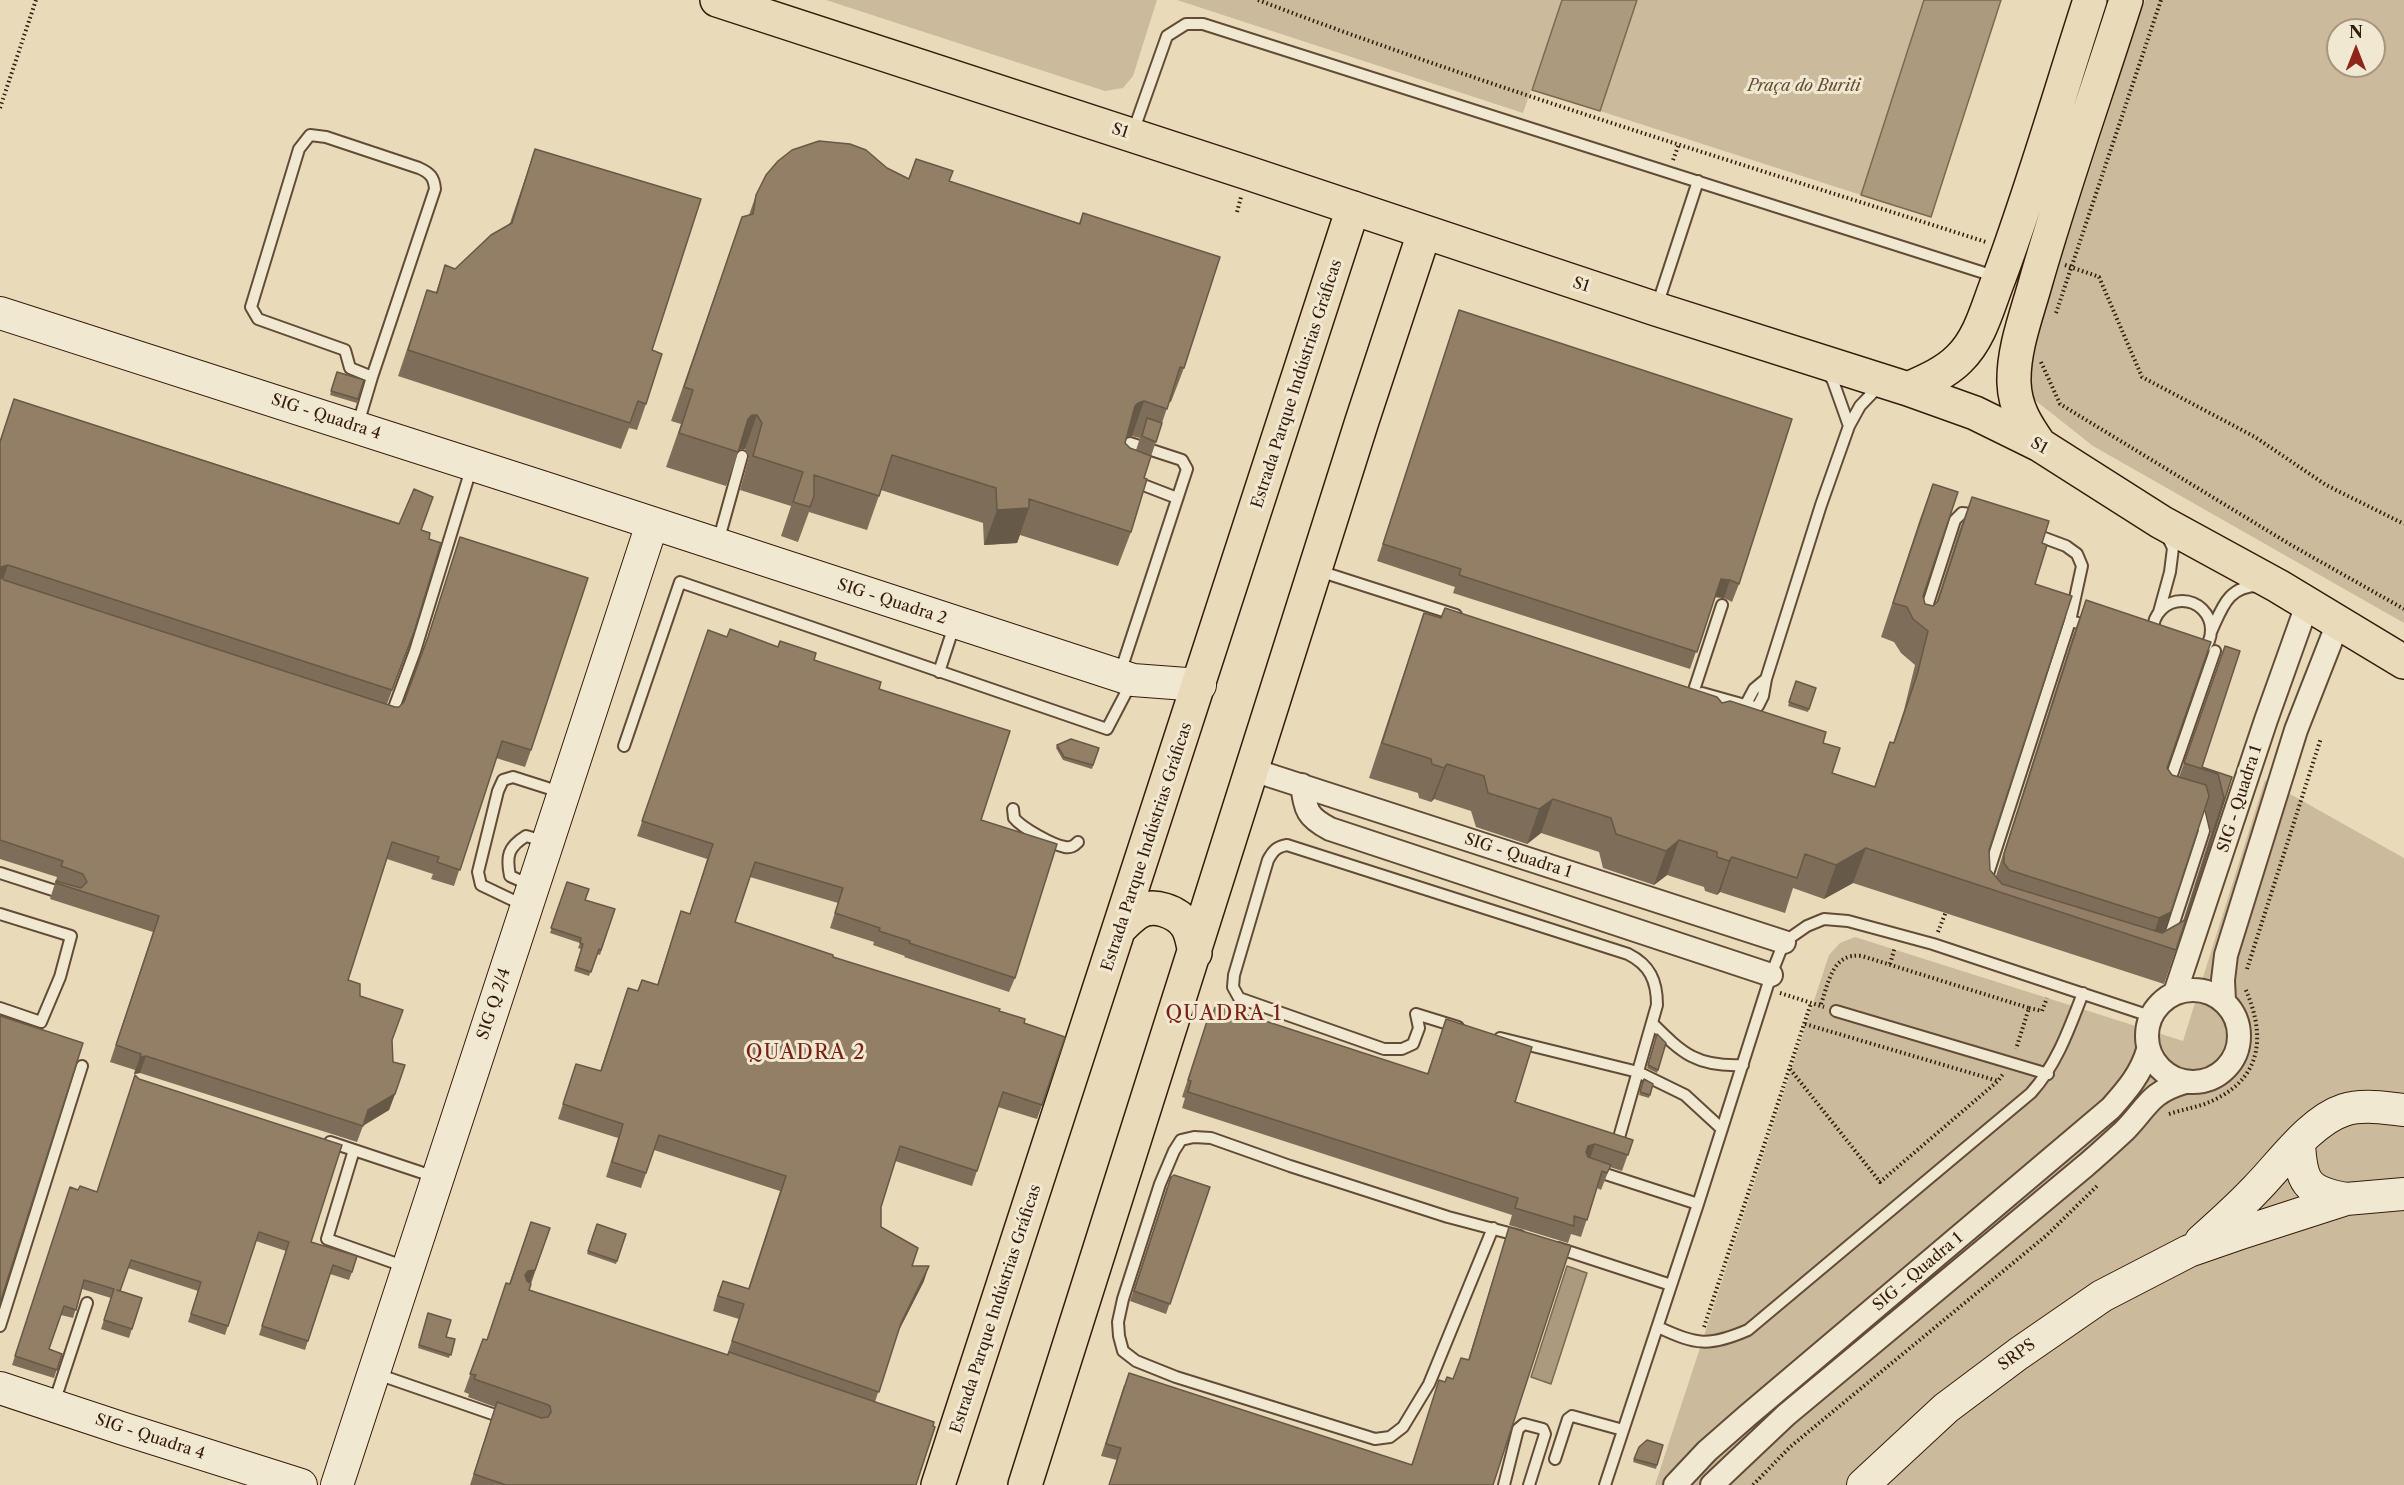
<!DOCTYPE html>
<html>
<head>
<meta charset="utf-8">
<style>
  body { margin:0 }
  #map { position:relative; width:2404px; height:1485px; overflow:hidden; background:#e9dbba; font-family:"Libre Caslon Text",serif }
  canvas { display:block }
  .north { position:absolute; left:2326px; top:18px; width:60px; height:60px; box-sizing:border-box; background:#f1e8d2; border:2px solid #a69682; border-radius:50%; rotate:0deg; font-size:16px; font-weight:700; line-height:24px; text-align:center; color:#361c0b }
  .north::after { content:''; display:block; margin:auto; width:21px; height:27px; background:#8f2418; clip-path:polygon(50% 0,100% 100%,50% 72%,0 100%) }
</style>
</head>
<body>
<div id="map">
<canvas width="2404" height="1485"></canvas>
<div class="north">N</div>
</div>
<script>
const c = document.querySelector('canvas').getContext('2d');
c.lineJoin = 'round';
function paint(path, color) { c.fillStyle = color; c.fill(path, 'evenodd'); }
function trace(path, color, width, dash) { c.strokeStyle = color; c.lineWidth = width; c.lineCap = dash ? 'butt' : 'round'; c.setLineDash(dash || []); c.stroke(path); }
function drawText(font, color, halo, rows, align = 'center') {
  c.font = font + ' "Libre Caslon Text",serif'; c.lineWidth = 6; c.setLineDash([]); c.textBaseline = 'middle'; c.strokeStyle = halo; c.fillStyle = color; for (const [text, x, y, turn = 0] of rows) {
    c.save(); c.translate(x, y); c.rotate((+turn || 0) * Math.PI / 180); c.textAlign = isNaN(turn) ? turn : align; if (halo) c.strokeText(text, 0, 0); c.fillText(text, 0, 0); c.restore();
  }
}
paint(new Path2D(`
  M826,0H1157L1133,76L1123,88L1105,91Z
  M1177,0H1562L1523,113Z
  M1637,0H1924L1861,195L1600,111Z
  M2145,0H2404V623L2093,446L2031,397L2023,374ZM2338,30H2374V66H2338Z
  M2265,780L2404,858V1485H1655L1829,955L1840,943L1855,937L2183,1041Z`), '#cbbb9c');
const water = new Path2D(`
  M1562,0H1637L1600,111L1532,90Z
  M1924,0H2001L1931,217L1861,195Z
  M1567,1266L1587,1273L1551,1384L1531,1377Z`);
paint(water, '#ac9a7e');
trace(water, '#7d6850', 1.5);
const lane = new Path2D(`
  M1133,132L1167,36L1186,24H1203L1997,277
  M310,135L326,137L419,168C430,173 434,177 435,189L372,377L350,368L345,350L258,319L251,307L299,149Z
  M1657,306L1698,181
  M1827,371L1833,381L1849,426
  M358,424L372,377
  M1133,481L1177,498
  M2031,533L2066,546L2077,554L2082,566L2070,621
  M718,542L742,456
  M1319,571L1456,615
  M2153 630a29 29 0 1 1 58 0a29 29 0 1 1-58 0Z
  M2159,612L2170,572L2173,548L2167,536
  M1924,616L1955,520L1962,513L1979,515
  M2211,632C2222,608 2228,585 2260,586
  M939,672L955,623
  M1120,673L1187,469L1182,460L1130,443L1125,460
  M1694,690L1722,605
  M1702,693L1752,707L1758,706L1763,696L1766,679L1821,505L1849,426L1860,406L1880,385
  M1746,704L1754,689L1766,679
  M388,715L391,716L415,651L472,466
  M624,746L680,582L1107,729L1131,683
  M2168,786L2215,651
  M1013,809L1014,818C1022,828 1053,845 1065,847C1071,848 1074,846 1078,842
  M0,873L65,894
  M1986,880L2070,621L2090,626
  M530,885L510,876C506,856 508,847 526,836L544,841
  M525,906L481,885L478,872L498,791L503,780L513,777L560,792
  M0,914L71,936L60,977L41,1022L0,1008
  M2168,941L2204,831L2200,814L2193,811
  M1836,1011L2048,1074
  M1416,1014L1419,1028L1413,1044L1402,1049H1384L1239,998L1233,987L1234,975L1268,860C1273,851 1276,847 1287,845L1628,954C1650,965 1657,981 1657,1005L1618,1141
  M1416,1014L1458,1027
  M1652,1023C1683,1054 1697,1067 1743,1065
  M1500,1038L1638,1072L1685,1095L1722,1129
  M330,1142L435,1177
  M354,1150L327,1239L406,1267
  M1593,1170L1698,1204
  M1493,1228L1429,1384L1403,1427L1390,1437L1375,1439L1176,1377L1136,1361L1123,1351L1119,1336L1118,1322L1123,1299L1160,1184L1174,1151L1181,1140L1194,1137L1211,1138L1290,1166L1448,1217L1520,1236
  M1558,1248L1671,1285
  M0,1326L82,1066
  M1658,1327C1696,1345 1709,1347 1748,1330L2031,1093C2057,1064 2069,1029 2083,993
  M377,1374L504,1418
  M54,1403L87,1303
  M1555,1459L1568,1419L1572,1416L1623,1430
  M1504,1485L1518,1429L1524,1424L1543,1429L1545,1434L1529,1485
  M1605,1485L1698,1204L1771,975L1784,942L1807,926L1824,919L1848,921L1933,944L2150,1016`);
const street = new Path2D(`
  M1253,770L1784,942
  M1302,785C1306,811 1307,817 1330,829L1771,975
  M2147 1036a46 46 0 1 1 92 0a46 46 0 1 1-92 0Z
  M2175,993L2266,720L2307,605
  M2224,1001L2223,980L2226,955L2296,730L2338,623
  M1675,1485L1707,1451L1747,1416L2111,1108C2127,1090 2141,1074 2148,1050
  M1712,1485L1786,1415L2085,1166C2098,1155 2111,1143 2124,1131C2148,1107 2148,1093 2185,1082`);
const secondary = new Path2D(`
  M0,313L545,488L1133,680L1200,685
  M2299,1143C2301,1182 2306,1192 2346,1199
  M2201,1241C2220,1224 2238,1208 2255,1190C2280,1165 2310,1121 2344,1110C2363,1104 2384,1108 2404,1110
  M0,1388L124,1429L301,1485
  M337,1485L652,524
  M1863,1485L1946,1408L2018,1354L2102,1296L2189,1251L2241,1233L2346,1199L2404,1194`);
const primary = new Path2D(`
  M1120,928C1125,923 1131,917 1137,913C1153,902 1178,912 1187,926C1192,934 1193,945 1195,953
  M938,1485L1353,208
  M1025,1485L1362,421L1424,233`);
const highway = new Path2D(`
  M717,0L1248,173L1656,309L1908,389L1975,413L2040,445L2161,522L2278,586L2404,662
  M1908,389C1926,381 1945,373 1959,359C1981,338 1988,305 1999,278C2033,187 2060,93 2090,0
  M2040,445C2026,425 2015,408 2014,383C2013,349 2027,314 2036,281C2063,187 2096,94 2126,0`);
trace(lane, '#634c37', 14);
trace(street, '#634c37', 26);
trace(secondary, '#361c0b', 34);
trace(primary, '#361c0b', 36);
trace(highway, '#361c0b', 36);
trace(new Path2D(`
  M1258,0C1497,91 1743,164 1986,242
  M0,108L36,0
  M1673,160L1679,144
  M1237,212L1241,197
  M2065,265L2099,277L2142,377L2255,437L2326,485L2404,524
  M2056,313L2161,0
  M2041,362L2060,404L2291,545L2404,609
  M1938,932L1947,909
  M1890,964L1895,947
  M2247,969L2321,738
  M1780,993L1824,1007
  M1821,1004C1829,981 1833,952 1862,956L2029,1008L2016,1049
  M2029,1008L2042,1011L2047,998
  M1805,1024L1998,1081
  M1790,1069L1880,1182L1998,1081L2003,1074
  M2169,1114C2184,1109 2200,1107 2214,1100C2264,1076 2265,1033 2245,988
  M1704,1327L1811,1003
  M1753,1485L1790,1447L2047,1235L2098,1185`), '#361c0b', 4, [1.5, 3]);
trace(lane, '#f1e8d2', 10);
trace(street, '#f1e8d2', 22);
trace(secondary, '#f1e8d2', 32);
trace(primary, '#e9dbba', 33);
trace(highway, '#e9dbba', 33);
paint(new Path2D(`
  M535,149L652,350L646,404L637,430L629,428L621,449L398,376L427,290L436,292L445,265L455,269L510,223Z
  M916,159L949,181L1079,223L1083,213L1184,368L1171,402H1169L1162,423L1144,478L1131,532L1118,566L1020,535L1017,543L984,545L983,523L881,490L867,530L809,512L798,542L781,536L791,506L740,490L749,457L745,449L739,450L726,486L666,467L681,424L671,421L742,217L749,215L756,195L887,168L908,179ZM1132,436L1140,438L1136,450L1130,448L1125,443L1127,437Z
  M1459,310L1739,584L1732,602L1724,598L1715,597L1690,669L1453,593L1455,587L1377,561Z
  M337,372L364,380L357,403L330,395Z
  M14,399L421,530L429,539L414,632L387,704L395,707H399L404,702L423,652L460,537L531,750L525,767L496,758L454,886L431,879L433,874L387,859L348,980L392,1040L395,1094L389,1110L363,1126L357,1142L140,1073L134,1074L135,1070L110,1062L153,932L50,899L57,877L0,859V440Z
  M1933,484L1923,596L1925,604L1933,606L1936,603L1959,531L1972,497L2042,543L1989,850L1990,870L1996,876L2073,635L2086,600L2167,768L2172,775L2179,777L2213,681L2202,767L2232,777L2176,950L2164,984L1853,883L1824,899L1793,888L1785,913L1720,892L1717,895L1705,891L1704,887L1667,875L1654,885L1603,868L1599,852L1541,833L1527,844L1476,827L1471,811L1434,799L1431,802L1419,798L1418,793L1369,778L1412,648L1424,613L1441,618L1445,608L1722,703L1823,743L1832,773L1874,787L1890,742L1893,743L1904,710L1915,665L1901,653L1894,642L1881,637L1920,519ZM2205,808L2211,833L2183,921L2164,932Z
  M708,630L727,637L814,660L879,689L981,820L1015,978L1009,992L904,957L905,956L873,945L874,942L830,928L838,903L750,877L735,922L833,957L999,1011L1024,1023L1042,1105L1037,1119L998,1107L972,1186L895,1161L881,1207V1227L924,1281L897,1334L875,1402L916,1485H470L495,1407L468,1397L469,1394L464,1392L483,1339L487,1340L506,1283L509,1284L531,1222L550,1228L529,1290L727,1355L739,1319L713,1311L717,1296L723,1281L748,1289L780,1191L654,1150L641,1188L606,1177L618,1138L558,1119L576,1064L600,1071L628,988L637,991L642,980L657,985L681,911L690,914L707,859L637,836Z
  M1796,681L1816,688L1808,712L1788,706Z
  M1057,745L1099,748L1092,769L1063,760L1056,748Z
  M567,882L585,900L615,909L600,955L597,954L589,976L574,971L581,949L578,948L580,943L550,933Z
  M1209,1015L1427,1074L1446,1019L1515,1102L1633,1140L1622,1171L1610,1167L1601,1190L1597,1188L1581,1237L1571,1234L1568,1243L1509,1225L1512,1215L1182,1108L1185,1098L1182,1097Z
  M1657,1034L1666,1043L1657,1073L1647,1068Z
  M1644,1079L1653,1084L1649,1098L1639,1095Z
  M70,1187L78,1190L97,1192L311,1242L352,1272L349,1280L330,1274L305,1350L259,1335L286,1251L256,1241L225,1335L188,1322L198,1291L128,1268L120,1291L142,1298L129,1338L101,1329L111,1298L82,1289L73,1318L61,1315L49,1349L62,1354L54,1378L12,1365Z
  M1167,1187H1210L1166,1314L1130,1301Z
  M597,1224L626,1234L616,1264L587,1254Z
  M1509,1227L1493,1485H1109L1117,1460L1101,1456L1124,1385L1411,1465L1445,1382L1453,1379L1468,1360Z
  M428,1313L446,1337L455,1339L449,1358L418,1348Z
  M1663,1445L1656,1469L1633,1462L1639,1447Z`), '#7e6d58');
paint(new Path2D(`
  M1144,401L1132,436L1125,437L1135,406L1138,403Z
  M752,415H757L745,449H740L737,451L748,419Z
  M1029,508L1017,543L984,545L997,510Z
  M8,565L2,582H0V569L1,567Z
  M1721,579L1730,580L1724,598L1714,597Z
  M1447,764L1434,799L1431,802L1444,768Z
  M1553,799L1541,833L1527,844L1539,809Z
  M1679,840L1667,875L1654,885L1666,851Z
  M1866,848L1853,883L1824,899L1836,865Z
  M1732,857L1720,892L1717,895L1729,861Z
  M2171,912L2160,944L2151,941L2159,918Z
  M146,1056L140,1073L134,1074L140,1057Z
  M395,1094L389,1110L362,1126L368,1110Z
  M1595,1144L1589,1161L1582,1163L1588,1146Z
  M929,1266L924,1281L895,1338L901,1323Z
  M535,1270L528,1288L525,1275L528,1271Z`), '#675947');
const building = new Path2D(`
  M819,141L850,144L866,150L887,168L909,179L916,159L953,171L949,181L1080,224L1083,213L1220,257L1184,368L1180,367L1167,409L1144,401L1138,403L1135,406L1125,443L1130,448L1151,456L1144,478L1147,479L1131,532L1029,499V508L997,510L996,488L892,455L879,496L814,475V496L810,507L793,502L803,472L753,456L762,423L757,415H752L748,419L738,452L679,433L693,390L684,387L742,217L753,214L756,195L766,175L778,161L792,150Z
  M535,149L701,199L652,350L662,354L646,404L638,401L630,423L408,350L427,290L437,293L445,265L455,269L491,235L512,223Z
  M1459,310L1792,419L1739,584L1730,580L1721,579L1697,652L1459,575L1461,569L1383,544Z
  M337,372L364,380L358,399L331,391Z
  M14,399L399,524L414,489L433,497L421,530L430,533L429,539L441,543L414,632L392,690L8,565L1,567L0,569V442Z
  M1147,418L1162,423L1156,442L1142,436Z
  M1933,484L1958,492L1923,596L1925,604L1933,606L1938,601L1972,497L2049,521L2042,543L2047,545L2035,584L2072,596L1989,850L1990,870L2002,884L2162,933L2185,920L2224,798L2218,774L2184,763L2225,646L2240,651L2202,767L2232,777L2176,950L1866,848L1836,865L1805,854L1797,878L1732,857L1729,861L1717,857V852L1679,840L1666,851L1616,834L1611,818L1553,799L1539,809L1488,793L1484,776L1447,764L1444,768L1432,764L1431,759L1382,743L1424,613L1441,618L1445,608L1717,697L1722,703L1730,701L1826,732L1823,743L1840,748L1832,773L1875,787L1890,742L1894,743L1917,675L1928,631L1913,619L1907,607L1893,603Z
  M460,537L588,578L531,750L502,741L460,870L437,862L439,857L392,842L348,980L360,984V996L403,1010L392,1040L393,1062L405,1065L395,1094L368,1110L363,1126L146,1056L140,1057L141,1054L116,1045L159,916L56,883V881L81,888L87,882L83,874L61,866L63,861L0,840V577L4,580L395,707H399L404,702L428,637Z
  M2086,600L2211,642L2167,768L2172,775L2206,785L2209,796L2171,912L2159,918L2009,870L2004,863V854Z
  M730,629L778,647L780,641L816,653L814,660L881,682L879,689L1010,731L981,820L1057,844L1015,978L909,943L910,941L879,931L880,928L835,913L843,888L755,862L735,922L833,955V957L1000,1009L999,1011L1025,1019L1024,1023L1065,1037L1042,1105L1003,1092L977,1171L900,1146L881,1207V1227L918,1248L912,1266H929L901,1323L879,1392L732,1341L744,1304L718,1296L723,1281L749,1289L786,1176L659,1135L646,1173L612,1162L623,1124L563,1104L576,1064L601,1071L628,988L638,991L642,980L658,985L681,911L690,914L713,844L642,821L708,630L727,637Z
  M1796,681L1816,688L1809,709L1789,702Z
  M1071,739L1099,748L1093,765L1064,757L1057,745Z
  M567,882L589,889L585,900L615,909L601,950L599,949L591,972L576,967L583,944L580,943L581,938L551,928Z
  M1216,1005L1428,1074L1446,1019L1532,1047L1515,1102L1633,1140L1628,1155L1595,1144L1588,1146L1586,1152L1588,1157L1611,1165L1607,1173L1602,1171L1587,1220L1574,1216V1226L1515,1208L1518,1198L1188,1092L1191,1081L1188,1080L1209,1015L1212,1016Z
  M0,1016L83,1043L0,1303Z
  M1657,1034L1666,1043L1658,1070L1648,1065Z
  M135,1075L139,1079L342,1145L311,1242L357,1256L352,1272L333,1265L308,1341L262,1326L289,1242L259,1232L228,1326L191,1314L201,1282L131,1260L120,1291L117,1290L142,1298L132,1329L104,1320L114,1289L84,1280L76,1310L64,1306L49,1349L62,1354L57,1370L15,1356L70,1187L78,1190L80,1186L97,1192Z
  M1644,1079L1653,1084L1650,1095L1640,1092Z
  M1174,1175L1210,1187L1170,1304L1134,1291L1171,1177Z
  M531,1222L550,1228L535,1270L528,1271L525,1275L527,1281L531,1284L529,1290L728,1355L729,1352L934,1422L933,1426L935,1427L916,1485H506L474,1474L497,1402L541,1418L548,1417L551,1412L550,1406L546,1404L474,1379L476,1375L470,1374L483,1339L487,1340L506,1283L510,1284Z
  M597,1224L626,1234L617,1261L588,1251Z
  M1509,1227L1571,1246L1493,1485H1109L1121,1448L1106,1444L1129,1373L1412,1465L1439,1380L1445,1382L1447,1377L1453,1379L1461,1358L1469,1360Z
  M428,1313L451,1320L446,1337L455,1339L451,1355L419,1345Z
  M1647,1440L1663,1445L1657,1465L1634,1459L1639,1447Z`);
paint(building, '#937f66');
trace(building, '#675947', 1.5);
drawText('italic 16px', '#634c36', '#f1e8d2', [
  ["Praça do Buriti",1804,86]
]);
drawText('16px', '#361c0b', '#f1e8d2', [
  ["S1",1120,131,18],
  ["S1",1581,285,18],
  ["Estrada Parque Indústrias Gráficas",1297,384,-72],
  ["SIG - Quadra 4",326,417,18],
  ["S1",2039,446,29],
  ["SIG - Quadra 2",892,602,18],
  ["SIG - Quadra 1",2240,799,-72],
  ["Estrada Parque Indústrias Gráficas",1147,847,-72],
  ["SIG - Quadra 1",1518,856,18],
  ["SIG Q 2/4",494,1004,-72],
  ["SIG - Quadra 1",1918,1272,-40],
  ["Estrada Parque Indústrias Gráficas",996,1309,-72],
  ["SRPS",2017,1355,-36],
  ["SIG - Quadra 4",150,1437,18]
]);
c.letterSpacing = '1.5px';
drawText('20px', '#7a1f14', '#f1e8d2', [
  ["QUADRA 1",1224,1014],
  ["QUADRA 2",806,1053]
]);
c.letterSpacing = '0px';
</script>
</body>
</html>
